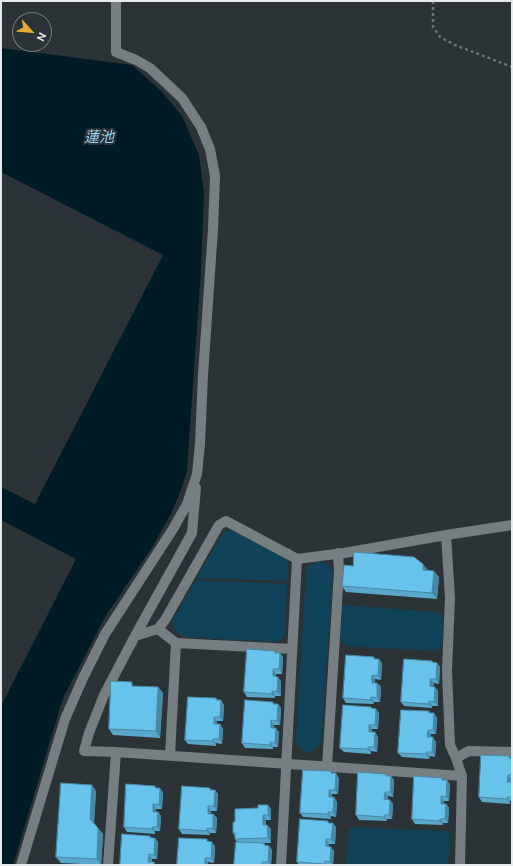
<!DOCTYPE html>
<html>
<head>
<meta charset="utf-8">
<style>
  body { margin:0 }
  #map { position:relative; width:513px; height:866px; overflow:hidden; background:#2c3336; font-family:Ubuntu,sans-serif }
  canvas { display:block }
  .frame { position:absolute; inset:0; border:2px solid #e5e9eb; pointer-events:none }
  .north { position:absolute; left:12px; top:12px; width:40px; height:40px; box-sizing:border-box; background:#2c3336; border:1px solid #767c7e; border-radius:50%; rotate:117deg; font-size:11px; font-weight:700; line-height:16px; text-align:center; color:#e5e9eb }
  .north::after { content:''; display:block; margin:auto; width:14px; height:18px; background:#e7ac36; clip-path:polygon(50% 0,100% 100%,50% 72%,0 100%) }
</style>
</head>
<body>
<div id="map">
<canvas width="513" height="866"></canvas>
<div class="frame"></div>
<div class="north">N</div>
</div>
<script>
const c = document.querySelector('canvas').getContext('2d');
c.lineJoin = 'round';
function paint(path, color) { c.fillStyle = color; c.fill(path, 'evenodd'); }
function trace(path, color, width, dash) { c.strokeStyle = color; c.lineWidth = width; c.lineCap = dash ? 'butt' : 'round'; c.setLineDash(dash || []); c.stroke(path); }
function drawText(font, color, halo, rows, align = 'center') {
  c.font = font + ' Ubuntu,"Noto Sans JP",sans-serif'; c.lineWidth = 4; c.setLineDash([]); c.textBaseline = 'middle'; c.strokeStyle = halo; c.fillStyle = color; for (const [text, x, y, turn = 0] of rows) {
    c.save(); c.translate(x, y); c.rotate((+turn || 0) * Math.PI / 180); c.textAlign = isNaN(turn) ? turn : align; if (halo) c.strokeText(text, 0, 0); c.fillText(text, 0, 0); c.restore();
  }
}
paint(new Path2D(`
  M231,530L282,555C292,563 288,570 287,581L197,578L222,534L226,531Z
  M320,562L328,564L333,572L321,742C312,754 304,756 296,742L306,571L311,564Z
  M196,580L287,584L285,634L282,639L276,642L186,637C177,634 174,629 172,621Z
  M342,605L437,612L443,616L442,645L434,651L347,646L340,640Z
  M349,827L450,831L448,865H346Z`), '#104359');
paint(new Path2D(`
  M1,48L132,65L161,91L182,116L199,155L204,192L201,270L187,471L181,490L171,514L151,549L105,617L63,698L13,865H1V706L76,559L1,520V487L35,504L163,255L1,172Z`), '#001a26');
trace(new Path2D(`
  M433,1V27L440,37L455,45L512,67`), '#6e7476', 2.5, [3, 3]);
trace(new Path2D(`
  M196,488L192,533L135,636L104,695L89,733L84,751L116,752L462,776
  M446,535L450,598L447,671L450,745L456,758L462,776L460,865
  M158,629L176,643L292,649
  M135,636L158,629L165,620L219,525L226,521L297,559L344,553L446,535L512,525
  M170,755L176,643
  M456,758L469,751L512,752
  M327,767L339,571L338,553
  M21,865L65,719L83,678L105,634L173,529L187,504L197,474L200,444L203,375L213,229L215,176L210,149L201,127L182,98L150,68L136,60L116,52V1
  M108,865L116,752
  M281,865C287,763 291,661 297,559`), '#777e82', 10);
paint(new Path2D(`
  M428,570L439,577L437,599L346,592L342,586Z
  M275,651L276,653H280L283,657L282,674H276V677L281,681V696H275V698L247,697L244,692Z
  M375,659L382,663L381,680L375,679V683H377L381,687L380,702H374V704L346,703L343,698Z
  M432,661L433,662L437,663L440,667L439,684L434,683L433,686L438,691V706H432V708L404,706L401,702Z
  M134,686L158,687L163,693L160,738L113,735L109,729Z
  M216,698L218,700L224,705L223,721H217V724H220L223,729L222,744L216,743V746L188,744L185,740Z
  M273,702L274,704H278L281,708L280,725H274V728L279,732L278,747H273V749L245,748L242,743Z
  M373,708L376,709L379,713L378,729H372V732H375L378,737L377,752L371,751V754L344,752L340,748Z
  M431,713L437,718L436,734H431V737L436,742L435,757L430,756L429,759L402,757L398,753Z
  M510,756L511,758H512V779H511V782H512V801H510V804L482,802L479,797Z
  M331,771L332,773L339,778L338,794H332V797H334L337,802L336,817L331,816V819L303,817L300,813Z
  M386,774L388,776H391L394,780L393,797L388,796V800L393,804L392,819H387V821L359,820L356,815Z
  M444,780L450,784L449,801H444V804H446L449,808L448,823H443V825L415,824L412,819Z
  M155,786L156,788L163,792L162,809H156V812H158L161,816L160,831H155V834L127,832L124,827Z
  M210,788L211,790H215L218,794L217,811H211V814H213L217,818L216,833H210V835L182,834L179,829Z
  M96,791L94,823L98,828L103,834L101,865L61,863L56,857Z
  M268,805L271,809V820H266V825H267L271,829V843H259H264L265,845L269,846L272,850L271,865H234L237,842L235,839V837L233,833L235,822L258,808Z
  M329,823L336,827L335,844H329V847L334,851L333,865H299L297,862Z
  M150,836L152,838L158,842L157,859H152V862H154L156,865H120Z
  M208,841L215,846L214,863L208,862V865H177Z`), '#59a7cb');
paint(new Path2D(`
  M423,564L428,570H423Z
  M434,571L439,577L437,599L432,593Z
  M280,653L283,657L282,674L279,669Z
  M379,659L382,663L381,680L378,676Z
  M437,663L440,667L439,684L436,679Z
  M273,669L276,674V681L273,676Z
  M372,675L375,679V687L372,683Z
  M278,677L281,681V696L277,692Z
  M430,679L434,683L433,690L430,686Z
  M377,683L381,687L380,702L377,698Z
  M158,687L163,693L160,738L156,731Z
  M435,687L438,691V706L434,702Z
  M272,691L275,696V698L272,694Z
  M371,697L374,702V704L371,700Z
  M221,700L224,705L223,721L220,717Z
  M429,701L432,706V708L429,704Z
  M278,704L281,708L280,725L277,721Z
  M376,709L379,713L378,729L375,725Z
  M434,713L437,718L436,734L433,730Z
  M214,717L217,721V728L214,724Z
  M271,720L274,725V732L271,728Z
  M220,724L223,729L222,744L219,739Z
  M369,725L372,729V736L369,732Z
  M276,728L279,732L278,747L275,743Z
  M428,730L431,734L430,741L427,737Z
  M375,732L378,737L377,752L374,747Z
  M433,737L436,742L435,757L432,752Z
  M213,739L216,743V746L213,741Z
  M270,742L273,747V749L270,745Z
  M368,747L371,751V754L368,749Z
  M426,752L430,756L429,759L426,754Z
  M336,773L339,778L338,794L335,790Z
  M508,775L511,779L510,786L507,782Z
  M391,776L394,780L393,797L390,792Z
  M447,780L450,784L449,801L446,797Z
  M92,785L96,791L94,825L90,819Z
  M160,788L163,792L162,809L159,805Z
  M215,790L218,794L217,811L214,806Z
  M329,790L332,794V801L329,797Z
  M385,792L388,796L387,804L384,799Z
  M441,796L444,801V808L441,804Z
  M334,797L337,802L336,817L333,812Z
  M507,797L510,801V804L507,799Z
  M390,800L393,804L392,819L389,815Z
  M153,804L156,809V816L153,812Z
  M446,804L449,808L448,823L445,819Z
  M268,805L271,809V820L268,815Z
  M208,806L211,811V818L208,814Z
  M158,812L161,816L160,831L157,827Z
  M328,812L331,816V819L328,814Z
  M213,814L217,818L216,833L213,829Z
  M263,815L266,820V829L263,825Z
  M384,815L387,819V821L384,817Z
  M440,819L443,823V825L439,821Z
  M333,823L336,827L335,844L331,839Z
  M267,825L271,829V843L268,838Z
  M152,827L155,831V834L152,829Z
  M98,828L103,834L101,865L97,859Z
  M207,828L210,833V835L207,831Z
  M155,838L158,842L157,859L154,855Z
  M326,839L329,844V851L326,846Z
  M212,842L215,846L214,863L211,858Z
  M269,846L272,850L271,865H270L268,862Z
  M331,847L334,851L333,865L330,862Z
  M149,854L152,859L151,865L148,862Z
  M205,858L208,862V865H205Z`), '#4888a5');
const building = new Path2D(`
  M354,552L414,557L423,564V570L434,571L432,593L342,586L344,565L353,566Z
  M247,649L275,651V653H280L279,669H273V676L278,677L277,692L272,691V694L244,692Z
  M346,655L374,657V659H379L378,676L372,675V683H377V698L371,697V700L343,698Z
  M404,659L432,661V662L437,663L436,679H430V686L435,687L434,702L429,701V704L401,702Z
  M111,681L132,682V686L158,687L156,731L109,729Z
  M188,697L216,698V700H221L220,717H214V724H220L219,739H213V741L185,740Z
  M245,700L273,702V704H278L277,721L271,720V728H276L275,743L270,742V745L242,743Z
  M343,705L371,707V708L376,709L375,725H369V732H375L374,747H368V749L340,748Z
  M401,710L429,711V713H434L433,730H428L427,737H433L432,752H426V754L398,753Z
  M481,755L510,756L509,758H512V775H508L507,782H512V797H507V799L479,797Z
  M303,770L331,771V773H336L335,790H329V797H334L333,812H328V814L300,813Z
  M358,772L386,774V776H391L390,792H385L384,799L390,800L389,815H384V817L356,815Z
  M414,776L442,778V780H447L446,797L441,796V804H446L445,819H440L439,821L412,819Z
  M61,783L92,785L90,819L98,828L97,859L56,857Z
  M126,784L155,786V788H160L159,805L153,804V812H158L157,827H152V829L124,827Z
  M182,786L210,788V790H215L214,806H208V814H213V829L207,828V831L179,829Z
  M258,805H268V815H263V825H267L268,838L235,839V833H233V822H235V809L258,808Z
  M300,819L328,821V823H333L331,839H326V846L331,847L330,862L325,861V864L297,862Z
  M122,834L150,836V838H155L154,855L149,854L148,862H154V865H120Z
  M179,838L207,839V841L212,842L211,858H205V865H177Z
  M236,842L264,843V845L269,846L268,862H262V865H234Z`);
paint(building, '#67c2ec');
trace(building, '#4888a5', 1);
drawText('italic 15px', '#93d5f6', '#2c3336', [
  ["蓮池",99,137]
]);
</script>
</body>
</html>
